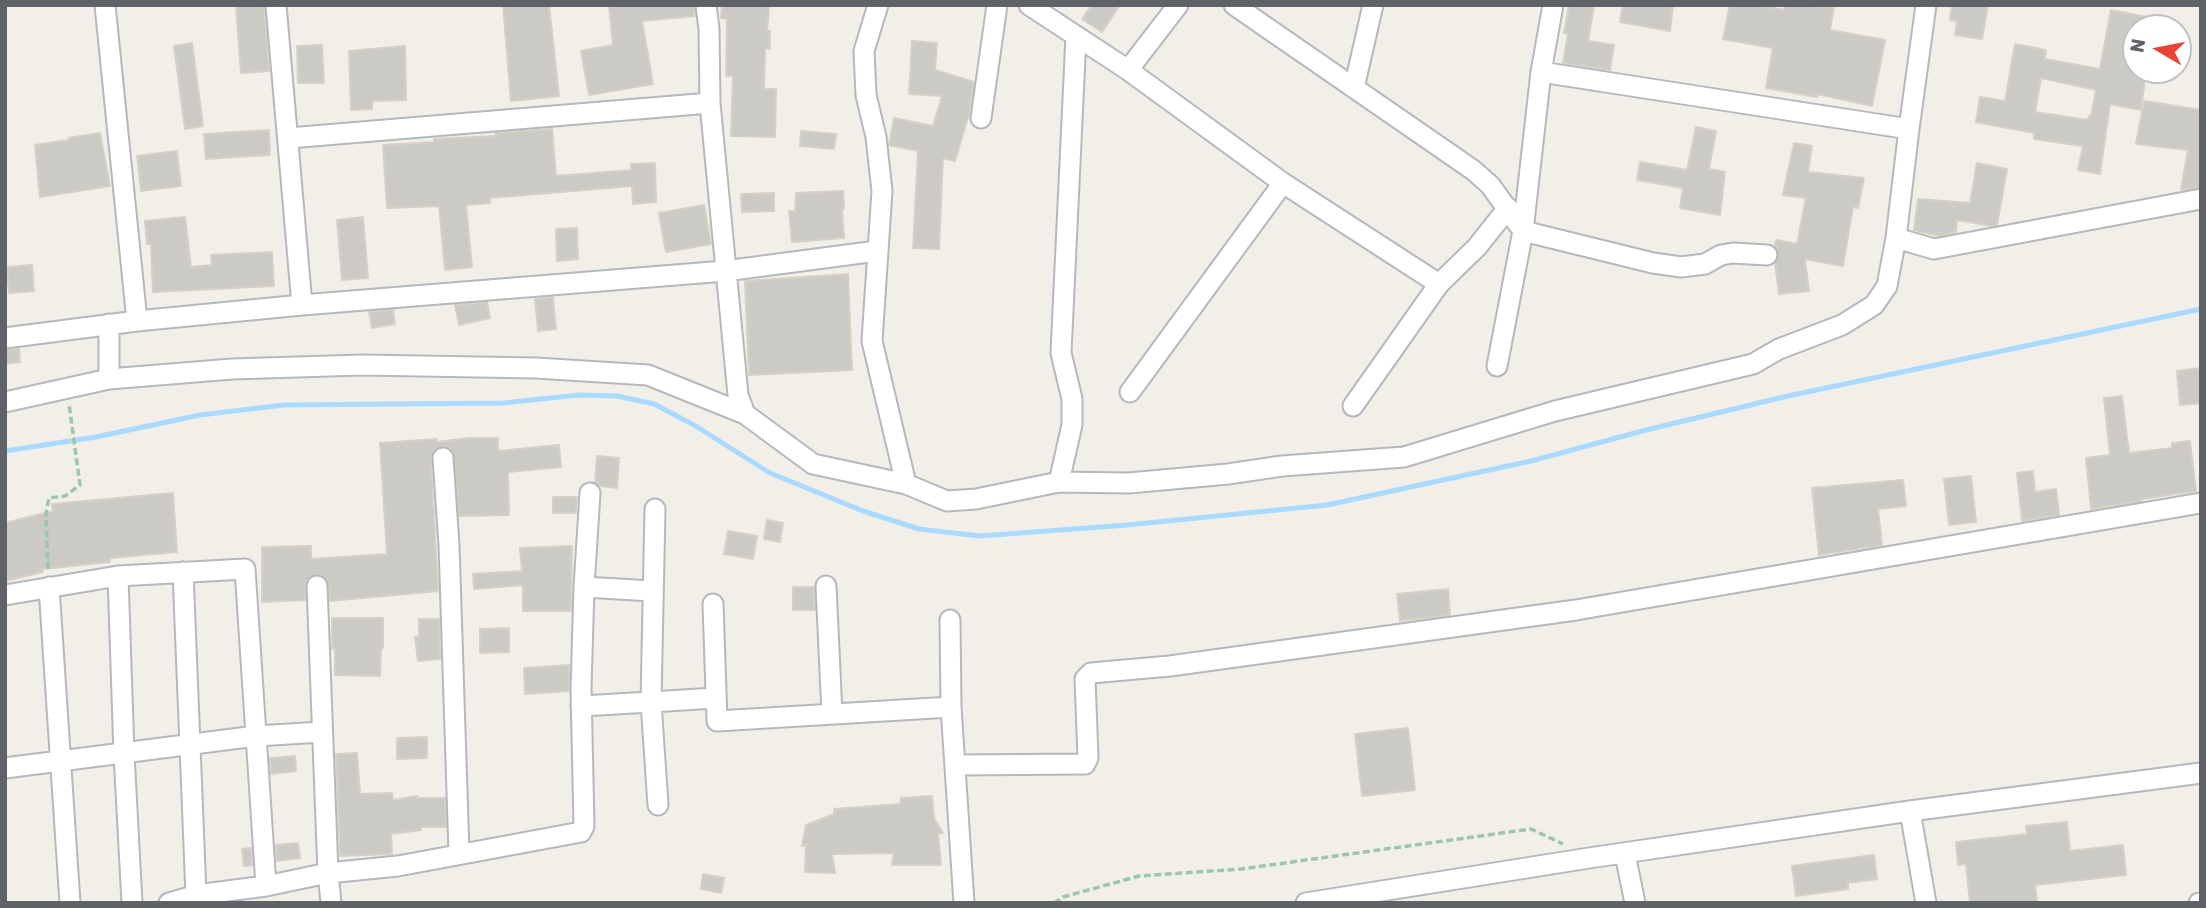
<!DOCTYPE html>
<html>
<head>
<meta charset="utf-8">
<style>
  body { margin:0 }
  #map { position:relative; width:2206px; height:908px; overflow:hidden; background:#f1efe8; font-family:Rubik,sans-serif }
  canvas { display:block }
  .frame { position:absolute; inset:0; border:7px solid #5f6368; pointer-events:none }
  .north { position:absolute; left:2122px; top:14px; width:70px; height:70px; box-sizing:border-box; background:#fff; border:2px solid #bfc1c3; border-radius:50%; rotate:280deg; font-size:19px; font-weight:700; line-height:28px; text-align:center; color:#5f6368 }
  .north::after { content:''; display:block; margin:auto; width:24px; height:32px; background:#ea4335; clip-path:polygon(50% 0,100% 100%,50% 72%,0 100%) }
</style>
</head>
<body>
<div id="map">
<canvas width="2206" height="908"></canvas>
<div class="frame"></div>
<div class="north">N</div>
</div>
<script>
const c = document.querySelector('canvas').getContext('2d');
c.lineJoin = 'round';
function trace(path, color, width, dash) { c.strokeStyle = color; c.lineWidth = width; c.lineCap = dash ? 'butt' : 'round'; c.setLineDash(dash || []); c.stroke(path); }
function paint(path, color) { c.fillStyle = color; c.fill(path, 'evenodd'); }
trace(new Path2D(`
  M5,451L96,437L200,415L284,405L503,403L579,395L617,396L654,404L694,425L770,473L863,511L919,529L980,536L1127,525L1327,505L1531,461L1646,430L1788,396L2201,309`), '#aadaff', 5);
const building = new Path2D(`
  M236,5H264L269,71L241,73Z
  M503,5H549L559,96L511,101Z
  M609,5H694L695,16L642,21L653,84L589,95L581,51L613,45Z
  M722,5L769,6L767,31H770V49L765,48L764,89H776L775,137L731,136L733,76H726L727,19L721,18Z
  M1092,5H1120L1102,32L1082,19Z
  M1569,5H1594L1588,41L1614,45L1610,70L1563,63L1568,34L1564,33Z
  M1623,5H1673L1670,31L1620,22Z
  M1730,5H1756L1784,10L1785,5L1834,7L1830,30L1885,40L1872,106L1817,94V97L1766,88L1773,48L1723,39Z
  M1952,5H1988L1982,39L1955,35L1957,21L1950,20Z
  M2111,10L2168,21V28H2136V70H2146L2141,110L2110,104L2100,174L2078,170L2083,146L2034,139V133L1976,122L1980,97L2005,101L2015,44L2046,50L2045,59L2100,69ZM2041,78L2096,90L2091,116H2089L2088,120L2035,112Z
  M912,41L937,43L935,70L974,82L969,114L955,161L943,158L939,249L913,248L918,151L889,145L894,118L933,126L942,96L909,94Z
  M192,43L203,126L185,129L174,46Z
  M322,45L324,83H298L297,46Z
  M405,46L406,100L372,101V109L351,110L349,51Z
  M2144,101L2201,110V187L2181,190L2188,150L2136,144Z
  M1696,127L1716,131L1709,169L1725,172L1720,215L1680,208L1683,188L1637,180L1640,162L1687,170Z
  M552,129L556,176L631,170V164L655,163L656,202L633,204L632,186L490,198V203L466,205L472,267L445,270L439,206L387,208L383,145L434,142V139L496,136L495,133Z
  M269,130L270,155L206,159L204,134Z
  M801,131L836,134L834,149L800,146Z
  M100,133L110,186L40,197L35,145L69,140L68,138Z
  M1794,143L1812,146L1808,172L1864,178L1858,208L1853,207L1843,266L1805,259L1809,291L1779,294L1775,263L1779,255L1775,246L1776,240L1797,244L1806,198L1783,195Z
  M177,151L181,186L141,191L137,156Z
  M1977,163L2007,169L1997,225L1991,226L1957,220L1956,232L1939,236L1914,230L1918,199L1970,203Z
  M843,191L844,209H842L844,238L792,242L789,211H795L796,193Z
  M774,193V211L742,212L741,194Z
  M704,205L711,244L666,252L659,213Z
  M185,217L191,267L212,265L211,255L272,252L274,286L153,292L151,244H147L145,221Z
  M363,217L368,278L342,280L337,220Z
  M577,228L578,259L557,261L556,229Z
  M32,265L34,291L9,293L7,267Z
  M848,274L852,370L749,375L745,281Z
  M553,297L556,329L538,331L535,299Z
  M487,302L490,318L459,325L455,305Z
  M393,310L395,324L372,328L369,312Z
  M19,349L20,362L5,364V350Z
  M2201,368V403L2180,405L2177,371Z
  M2122,396L2129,453L2172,448V443L2190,441L2196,491L2142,499V501L2091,509L2086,458L2110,455L2104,398Z
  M469,438H498V451L559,445L561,467L508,472L509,515L459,516L453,452L448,447L436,448L431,459L438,591L330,601L328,580L323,576L316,574L306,581L305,600L262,602V547L311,546V559L387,554L380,443L437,439V442Z
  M597,456L619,458L617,488L600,486L595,482Z
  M2033,471L2035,492L2056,489L2059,515L2022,521L2017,473Z
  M1971,476L1976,522L1949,525L1944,479Z
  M1903,480L1906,506L1878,509L1882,545L1819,555L1812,488Z
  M173,493L177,552L110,558V562L42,569L43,572L5,581V523L53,511L52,504Z
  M553,497H577L576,513H553Z
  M767,520L783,523L780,542L764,539Z
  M728,531L757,536L753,559L724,554Z
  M572,546L571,611H523V585L474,589L473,574L522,571L520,548Z
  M793,587H814L815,610H793Z
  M1448,589L1450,615L1400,621L1397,594Z
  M332,618H383V648L381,649L380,676L335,675V649H332Z
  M419,619H439L440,659L418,661L415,637H419Z
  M509,628V652L480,653V629Z
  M569,665V691L525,694L524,668Z
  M1408,728L1415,790L1362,796L1355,734Z
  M427,737V758L397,759V738Z
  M357,753L360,794L392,793L393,800L417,796V798H445L446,827H421V830L391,834L392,854L340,856L336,754Z
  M295,756L296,771L271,774L270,758Z
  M932,796L934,818L943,833H938L941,865H892L894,853L832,854L835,873L805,872L806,845L802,846L806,825L834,814V809L900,804L901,798Z
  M2067,822L2070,851L2123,845L2126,875L2035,885L2037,903H1970L1966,864L1958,865L1956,842L2027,834L2026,826Z
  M298,843L300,858L277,861L276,845Z
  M251,848L252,865L244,866L242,849Z
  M1874,855L1877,879L1848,883V889L1796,896L1792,866Z
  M703,874L724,878L721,893L701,889Z`);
paint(building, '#cccac5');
trace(building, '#d6d1c6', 2);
const street = new Path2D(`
  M105,5L137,321
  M276,5L302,305
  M706,5L709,29L710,103
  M878,5L864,51L866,95L876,137L882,191L872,341L906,484
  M1029,5L1128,70L1283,183L1439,284
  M1234,5L1473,170L1490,185L1523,231L1653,263L1681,267L1705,264L1721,255L1733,253L1767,255
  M1128,70L1178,5
  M1541,72L1909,129L1896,238L1934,249L2201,199
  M1354,88L1373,5
  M981,118L997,5
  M1909,129L1926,5
  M289,138L710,103L738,395L745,414L813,464L906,484L947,501L976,499L1059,482L1129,483L1228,474L1282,466L1404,457L1555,411L1753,364L1779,349L1842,325L1874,305L1887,286L1896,238
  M5,338L137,321L302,305L725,271L877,251
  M1497,366L1523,231L1541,72L1553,5
  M109,379V324
  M1130,392L1283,183
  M5,402L109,379L232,369L362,365L536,368L648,375L745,414
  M1353,406L1439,284L1477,247L1508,208
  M443,458L449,545L459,853
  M1059,482L1072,425V399L1061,353L1076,36
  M590,493L584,587L652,591
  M183,572L196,895
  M118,576L124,754L132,903
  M826,586L832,714
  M49,587L70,903
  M5,595L118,576L245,569L266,886L328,873L317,586
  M713,604L717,721L951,707
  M950,620L951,707L964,903
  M581,706L651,702L655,509
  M957,765L1085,764L1088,758L1085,679L1091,673L1170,666L1576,610L2201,503
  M5,768L256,736L322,732
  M658,805L651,702L715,698
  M1910,811L1926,903
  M1625,854L1635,903
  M169,903L196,895L266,886
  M331,903L328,873L398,866L581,832L584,826L581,689L584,587
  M1306,903L1589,858L1910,811L2201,773
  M2199,903H2201`);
trace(street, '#b5b8bc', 23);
trace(new Path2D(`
  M48,569L46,513L49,498L65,496L80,485L69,404
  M1054,903L1063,897L1139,876L1241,869L1531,829L1563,844`), '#9cc7a9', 3.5, [7, 3.5]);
trace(street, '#fff', 19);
</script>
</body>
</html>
